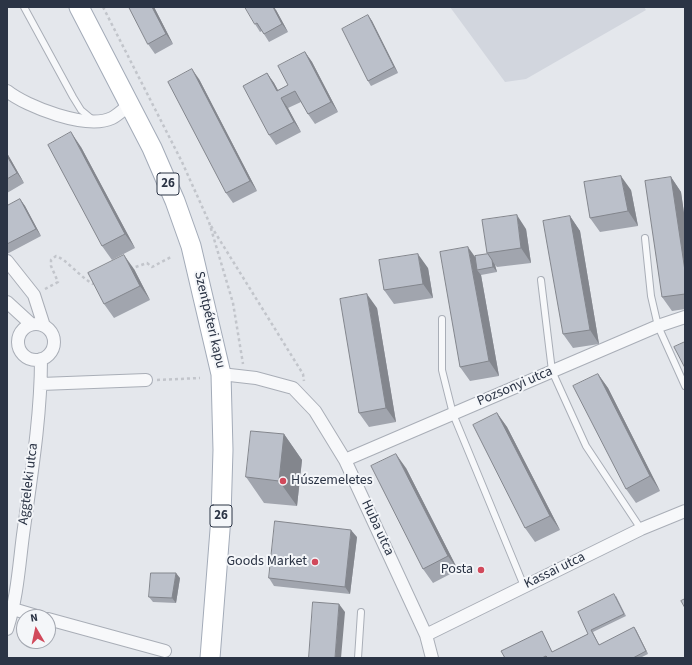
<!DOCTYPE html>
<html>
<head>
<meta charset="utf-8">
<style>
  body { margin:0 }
  #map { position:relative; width:692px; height:665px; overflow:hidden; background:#e4e7ec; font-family:"Source Sans 3",sans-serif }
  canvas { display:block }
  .frame { position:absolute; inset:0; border:8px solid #2b3445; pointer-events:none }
  .north { position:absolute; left:16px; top:609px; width:40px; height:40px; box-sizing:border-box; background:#f4f6f9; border:1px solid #a4a8b1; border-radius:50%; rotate:351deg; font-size:11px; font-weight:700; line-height:16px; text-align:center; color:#2b3445 }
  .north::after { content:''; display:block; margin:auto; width:14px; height:18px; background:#d1495b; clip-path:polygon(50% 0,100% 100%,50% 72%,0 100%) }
</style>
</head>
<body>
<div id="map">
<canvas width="692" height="665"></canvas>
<div class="frame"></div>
<div class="north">N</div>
</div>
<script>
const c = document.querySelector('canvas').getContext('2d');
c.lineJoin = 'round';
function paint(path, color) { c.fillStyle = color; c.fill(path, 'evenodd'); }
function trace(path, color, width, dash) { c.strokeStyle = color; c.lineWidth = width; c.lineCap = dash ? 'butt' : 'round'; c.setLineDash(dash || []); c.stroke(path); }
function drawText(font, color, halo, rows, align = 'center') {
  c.font = font + ' "Source Sans 3",sans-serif'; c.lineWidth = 4; c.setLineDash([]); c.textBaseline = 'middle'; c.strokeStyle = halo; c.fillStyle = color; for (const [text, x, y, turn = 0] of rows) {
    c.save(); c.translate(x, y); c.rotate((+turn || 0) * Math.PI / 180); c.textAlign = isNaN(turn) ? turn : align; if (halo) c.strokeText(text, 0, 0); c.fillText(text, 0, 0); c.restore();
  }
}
paint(new Path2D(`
  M450,7H644L646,10L526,79L505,82Z`), '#d2d6de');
const lane = new Path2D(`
  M24,7L73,97L81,110L93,120
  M645,238L651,296L658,326L685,386
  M541,280L552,371L586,446L641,529
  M442,319V370L453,414L524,586
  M358,658L361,612`);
const street = new Path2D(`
  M7,91C27,107 87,130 112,118C118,115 124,109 129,105
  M7,261L34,295L44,326
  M7,302L31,324
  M18 342a18 18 0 1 1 36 0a18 18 0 1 1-36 0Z
  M221,374L256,378L293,388L315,411L345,460L426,635L432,658
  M41,384L146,380
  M345,460L658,326L685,317
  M13,609L40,617
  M48,619L165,651
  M7,629C17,599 19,566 23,535C31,477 41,417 41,359
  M426,635L641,529L685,511`);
const primary = new Path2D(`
  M79,7L152,148L175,201L191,246L221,374L223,450L221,517L210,658`);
trace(lane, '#a9aeb7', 8);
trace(street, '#a9aeb7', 14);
trace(primary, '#a3abb8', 21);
trace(new Path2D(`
  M103,7L182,162L209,222L233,303L243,364
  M211,226L303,374L304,381
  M130,269L147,263L152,267L171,257
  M45,289L58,282L51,266V260L56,256C66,259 80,277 93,284L95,283
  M157,380L200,378`), '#c2c5cb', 2.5, [3, 3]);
trace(lane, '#f7f8fa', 6);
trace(street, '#f7f8fa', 12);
trace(primary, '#fff', 19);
paint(new Path2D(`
  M129,7H154L173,44L155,54L148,44Z
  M276,10L288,32L269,42L262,31L260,32L255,24Z
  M368,15L372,21L398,73L371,86L368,81Z
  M305,52L312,62L338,112L315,124L308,114L301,102L288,108L301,132L276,145L269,135L267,73L274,83L278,90L288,85Z
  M199,79L257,191L233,203L226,193Z
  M81,147L135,248L112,260L102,246Z
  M7,153L24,183L7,193Z
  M671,177L681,192L685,220V309L672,311L662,297Z
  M631,190L638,226L600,232L590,218Z
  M20,199L25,206L41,236L7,254V206Z
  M570,216L580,231L599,344L573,348L563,334Z
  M526,229L531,263L497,267L495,265L497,272L481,275L499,376L470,381L460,367L475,256L488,254L487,253Z
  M428,268L433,298L394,304L384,290Z
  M134,269L150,300L114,318L104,304Z
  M377,308L396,422L369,427L359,413Z
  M598,374L608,388L660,491L636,503L626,489Z
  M497,413L507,427L560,530L535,542L525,528Z
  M284,434L302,460L297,506L264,503L246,477Z
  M406,468L458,570L433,583L423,569Z
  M357,537L350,594L274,586L269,578Z
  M180,578L176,603L153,602L149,597Z
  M616,596L626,616L593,632L599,645L636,630L648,654L640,658H505L542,631L552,652L588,634Z`), '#a1a5ae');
paint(new Path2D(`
  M152,7H154L173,44L166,34Z
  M273,7H274L276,10L288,32L282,24Z
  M368,15L372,21L398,73L394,67Z
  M305,52L312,62L338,112L331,102Z
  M192,69L199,79L257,191L250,181Z
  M267,73L274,83L282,98L277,91Z
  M281,98L288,108L301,132L294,122Z
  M71,132L81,147L135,248L125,234Z
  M7,153L24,183L17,173L7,156Z
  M621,176L631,190L638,226L628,211Z
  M671,177L681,192L685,220V271Z
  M20,199L25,206L41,236L36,229Z
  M517,215L526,229L531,263L521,248Z
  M570,216L580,231L599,344L590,330Z
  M468,247L478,261L477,270L481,275L499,376L489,361Z
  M418,254L428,268L433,298L423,284Z
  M124,255L134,269L150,300L140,286Z
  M492,260L495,265L497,272L493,267Z
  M367,294L377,308L396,422L386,408Z
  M598,374L608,388L660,491L650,476Z
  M497,413L507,427L560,530L550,516Z
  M284,434L302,460L297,506L279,481Z
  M396,454L406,468L458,570L448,556Z
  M351,530L357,537L350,594L345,587Z
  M176,573L180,578L176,603L172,598Z
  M339,604L345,612L341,658H335Z
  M634,627L636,630L648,654L646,651Z`), '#83868d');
const building = new Path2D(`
  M129,7H152L166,34L148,44Z
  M245,7H273L282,24L264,34L257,23L255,24Z
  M368,15L394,67L368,81L342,29Z
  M305,52L331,102L308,114L295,91L281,98L294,122L269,135L243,86L267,73L277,91L288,85L278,66Z
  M192,69L250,181L226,193L168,82Z
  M71,132L125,234L102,246L48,145Z
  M7,156L17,173L7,179Z
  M621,176L628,211L590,218L584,182Z
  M671,177L685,271V294L662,297L645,181Z
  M20,199L36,229L7,244V206Z
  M517,215L521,248L487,253L482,220Z
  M570,216L590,330L563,334L543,221Z
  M468,247L489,361L460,367L440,252Z
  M418,254L423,284L384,290L379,260Z
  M488,254L492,260L493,267L477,270L475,256Z
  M124,255L140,286L104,304L88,273Z
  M367,294L386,408L359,413L340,299Z
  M685,342V368L674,347Z
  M598,374L650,476L626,489L573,386Z
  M497,413L550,516L525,528L473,425Z
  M251,431L284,434L279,481L246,477Z
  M396,454L448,556L423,569L371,466Z
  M275,521L351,530L345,587L269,578Z
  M151,573H176L172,598L149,597Z
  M614,594L624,614L591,630L599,645L634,627L646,651L633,658H548L546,656L542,658H505L501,651L542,631L552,652L588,634L578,612Z
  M685,599V608L681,601Z
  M313,602L339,604L335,658H309Z`);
paint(building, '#bbc0ca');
trace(building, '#83868d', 1);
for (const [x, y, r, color] of [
  [283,481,4,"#d1495b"],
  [315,562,4,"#d1495b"],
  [481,570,4,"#d1495b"]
]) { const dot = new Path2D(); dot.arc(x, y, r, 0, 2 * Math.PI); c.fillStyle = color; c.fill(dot); trace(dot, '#f4f6f9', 1.5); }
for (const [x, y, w] of [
  [168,184,22],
  [221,516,22]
]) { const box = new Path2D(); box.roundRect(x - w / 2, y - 11, w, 22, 3); c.fillStyle = '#f4f6f9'; c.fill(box); trace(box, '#2b3445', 1); }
drawText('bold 13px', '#2b3445', null, [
  ["26",168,184],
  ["26",221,516]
]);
drawText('14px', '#2b3445', '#f4f6f9', [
  ["Szentpéteri kapu",209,320,77],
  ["Pozsonyi utca",515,387,-23],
  ["Aggteleki utca",29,484,-83],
  ["Huba utca",377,528,65],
  ["Kassai utca",555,571,-26]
]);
drawText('14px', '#2b3445', '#f4f6f9', [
  ["Húszemeletes",291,481,"left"],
  ["Goods Market",307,562],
  ["Posta",473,570]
], 'right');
</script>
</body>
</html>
